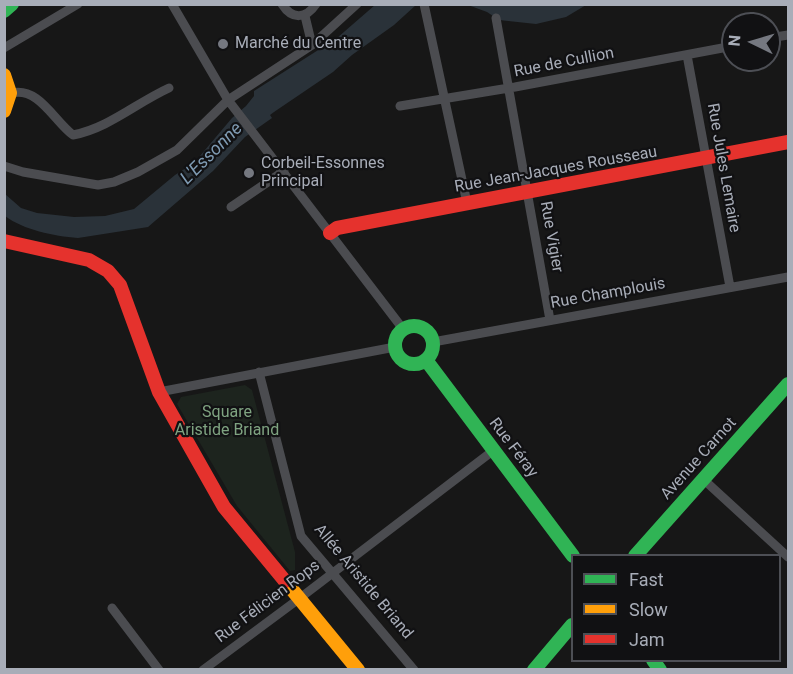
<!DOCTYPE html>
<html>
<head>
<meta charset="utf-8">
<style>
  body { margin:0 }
  #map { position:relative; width:793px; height:674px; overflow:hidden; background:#171717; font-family:Roboto,sans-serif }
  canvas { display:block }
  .frame { position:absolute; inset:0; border:6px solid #a8adb8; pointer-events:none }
  .legend { position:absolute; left:571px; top:554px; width:210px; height:108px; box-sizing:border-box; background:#111113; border:2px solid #4d4f55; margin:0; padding:8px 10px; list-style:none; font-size:18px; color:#a8adb8 }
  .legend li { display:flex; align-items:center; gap:12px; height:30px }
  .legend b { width:30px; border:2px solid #4d4f55 }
  .north { position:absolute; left:721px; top:12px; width:60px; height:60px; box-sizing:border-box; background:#111113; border:2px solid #4d4f55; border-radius:50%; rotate:275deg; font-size:16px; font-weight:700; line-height:24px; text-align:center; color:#a8adb8 }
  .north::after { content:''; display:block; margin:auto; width:21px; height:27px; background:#757880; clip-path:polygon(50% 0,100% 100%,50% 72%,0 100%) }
</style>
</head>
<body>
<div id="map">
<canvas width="793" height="674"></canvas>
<div class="frame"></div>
<ul class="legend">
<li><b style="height:8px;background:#30b455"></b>Fast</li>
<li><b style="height:8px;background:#ff9f0a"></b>Slow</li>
<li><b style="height:8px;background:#e5322d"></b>Jam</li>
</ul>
<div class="north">N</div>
</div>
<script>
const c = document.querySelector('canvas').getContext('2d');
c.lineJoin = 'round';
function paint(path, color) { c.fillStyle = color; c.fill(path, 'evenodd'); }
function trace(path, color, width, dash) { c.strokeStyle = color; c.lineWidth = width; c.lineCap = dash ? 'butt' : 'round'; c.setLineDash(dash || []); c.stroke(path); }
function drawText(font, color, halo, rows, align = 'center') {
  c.font = font + ' Roboto,sans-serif'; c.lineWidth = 4.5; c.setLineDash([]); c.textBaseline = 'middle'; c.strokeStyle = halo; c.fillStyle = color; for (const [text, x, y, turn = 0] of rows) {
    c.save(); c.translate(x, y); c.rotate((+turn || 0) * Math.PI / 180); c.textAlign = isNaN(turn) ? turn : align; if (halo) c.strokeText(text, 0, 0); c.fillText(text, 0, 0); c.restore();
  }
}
paint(new Path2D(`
  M245,385L252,390L295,552V570L290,571L237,506L177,404L181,397Z`), '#1d241e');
paint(new Path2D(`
  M375,5H416L394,25L352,55L333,72L274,112L270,115L272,118L245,137L213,171L148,227L78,238C53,236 24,230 5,216V194L21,208L37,213L74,217L105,216L134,209L175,175L194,163L232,118L246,106L254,96V91L337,38Z
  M468,5H586L566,17L536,24L499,20L487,12Z`), '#2a3239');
trace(new Path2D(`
  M172,4L228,100L403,329
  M282,4C292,20 306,19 316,4
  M424,4L467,203
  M305,16L312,45
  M496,18L550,320
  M769,38L788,35
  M4,48L78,4
  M687,55L730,287
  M12,93C39,87 54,121 73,135C109,128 136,103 169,88
  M400,106L515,87L733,46
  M4,166L23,172L98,185L114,182L138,172L177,150L228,100L312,45L357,4
  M231,207L284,171
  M433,342L788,277
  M259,372L301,536L414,670
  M159,392L395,347
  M703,479L788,557
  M112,608L159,670
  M203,670L300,598L494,450`), '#4b4c50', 9);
trace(new Path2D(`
  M4,11L12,4
  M395 345a19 19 0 1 1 38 0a19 19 0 1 1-38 0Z
  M426,360L573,556
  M635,556L788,384
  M653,660L660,670
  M534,670L572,625`), '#30b455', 14);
trace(new Path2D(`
  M4,75L10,93L4,111
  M285,581L358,670`), '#ff9f0a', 14);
trace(new Path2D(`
  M330,233L337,228L788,142
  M4,241L89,260L108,271L120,285L159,392L224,507L285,581`), '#e5322d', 14);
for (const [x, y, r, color] of [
  [223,44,6,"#757880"],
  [249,173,6,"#757880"]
]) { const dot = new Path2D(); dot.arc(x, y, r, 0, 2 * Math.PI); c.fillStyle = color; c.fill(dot); trace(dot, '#111113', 2); }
drawText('16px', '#a8adb8', '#111113', [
  ["Marché du Centre",235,44],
  ["Corbeil-Essonnes",261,164],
  ["Principal",261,182]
], 'left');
drawText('16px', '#a8adb8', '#111113', [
  ["Rue de Cullion",564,63,-11],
  ["Rue Jules Lemaire",723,168,80],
  ["Rue Jean-Jacques Rousseau",556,170,-10],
  ["Rue Vigier",551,237,80],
  ["Rue Champlouis",608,294,-10],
  ["Rue Féray",513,448,53],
  ["Avenue Carnot",699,459,-48],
  ["Allée Aristide Briand",363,582,50],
  ["Rue Félicien Rops",268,602,-37]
]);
drawText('16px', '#7fa381', '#111113', [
  ["Square",227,413],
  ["Aristide Briand",227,431]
]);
drawText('italic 18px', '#7f9bb3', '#111113', [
  ["L'Essonne",212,154,-45]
]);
</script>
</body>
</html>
